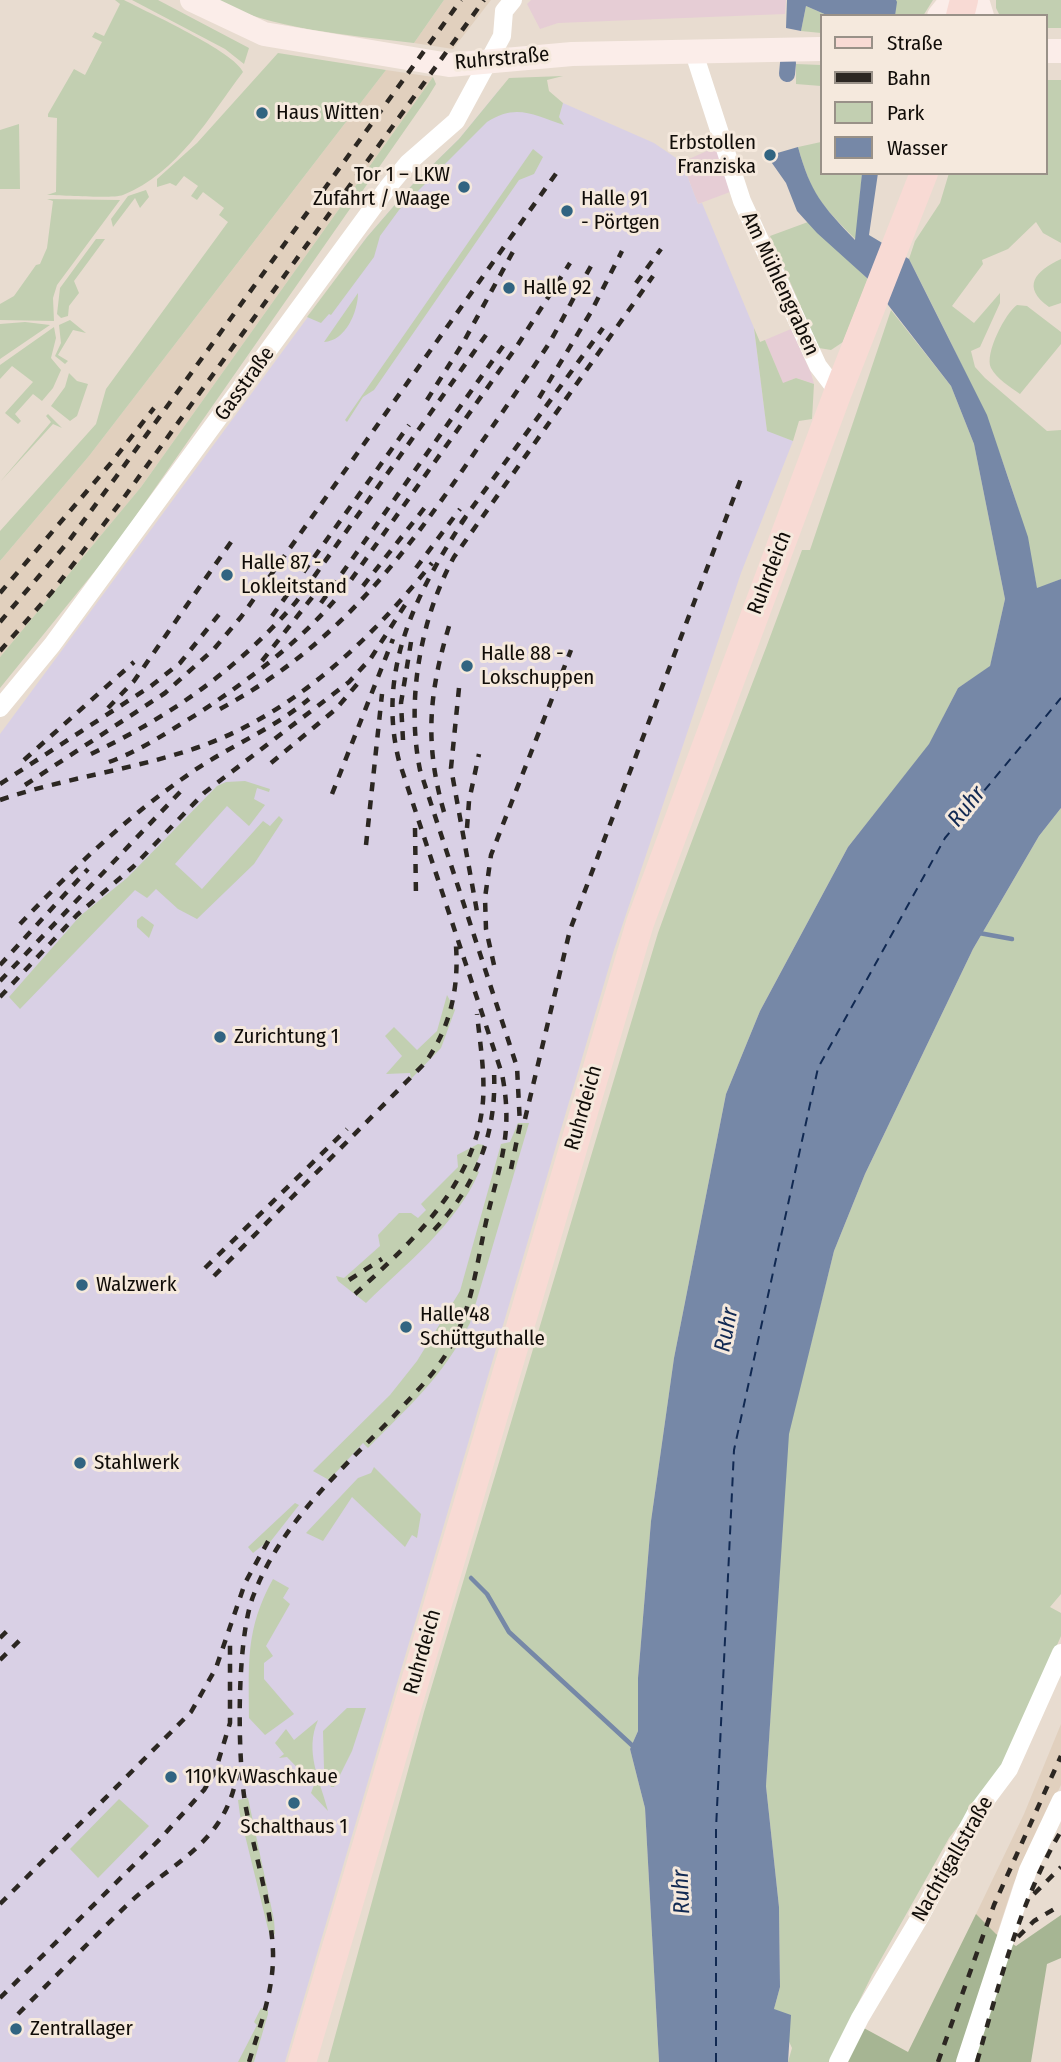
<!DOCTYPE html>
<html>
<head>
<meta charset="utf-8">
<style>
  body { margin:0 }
  #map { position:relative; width:1061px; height:2062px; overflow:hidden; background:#e8dcd0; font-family:"Fira Sans Condensed",sans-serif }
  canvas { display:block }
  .legend { position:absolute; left:820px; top:14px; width:228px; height:161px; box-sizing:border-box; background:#f5e9dd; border:2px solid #999188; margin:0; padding:9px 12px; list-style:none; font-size:21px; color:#100c08 }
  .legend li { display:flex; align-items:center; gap:14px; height:35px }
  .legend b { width:35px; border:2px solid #999188 }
</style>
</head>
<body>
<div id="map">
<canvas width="1061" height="2062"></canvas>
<ul class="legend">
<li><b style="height:9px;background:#f8dad4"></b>Straße</li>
<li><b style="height:9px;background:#2c2722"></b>Bahn</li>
<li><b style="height:19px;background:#c2cfb1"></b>Park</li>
<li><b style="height:19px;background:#7688a7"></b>Wasser</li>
</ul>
</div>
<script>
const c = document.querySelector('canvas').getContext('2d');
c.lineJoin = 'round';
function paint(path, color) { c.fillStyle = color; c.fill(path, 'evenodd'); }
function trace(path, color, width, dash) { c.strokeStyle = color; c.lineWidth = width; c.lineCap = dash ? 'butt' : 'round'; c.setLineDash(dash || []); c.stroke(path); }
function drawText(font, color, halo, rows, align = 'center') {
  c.font = font + ' "Fira Sans Condensed",sans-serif'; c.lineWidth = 6; c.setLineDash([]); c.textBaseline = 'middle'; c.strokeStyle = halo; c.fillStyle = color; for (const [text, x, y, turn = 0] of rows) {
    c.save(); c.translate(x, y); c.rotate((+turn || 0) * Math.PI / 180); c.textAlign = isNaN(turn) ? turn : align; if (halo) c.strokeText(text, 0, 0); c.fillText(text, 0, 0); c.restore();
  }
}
paint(new Path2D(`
  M531,0H786L785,14L558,23L540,29L527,4Z
  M716,147L730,192L698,204L682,162Z
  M791,329L811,373L814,384L796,378L783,384L765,340Z`), '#e6cdd5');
paint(new Path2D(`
  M500,89L559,116L563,103L654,143L682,162L698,204L702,203L754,328L767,430L793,441L741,573L614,950L285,2062H0V734L367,237L412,185L459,139Z`), '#d9d0e5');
paint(new Path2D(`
  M444,0H491L453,49L414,43Z
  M386,70L433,77L141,487L0,657V561L89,456Z
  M1061,1724V1785L1013,1885L955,2062H923L976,1914L1024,1814Z`), '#e1d0be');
paint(new Path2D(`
  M115,0H124C147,12 235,52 243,72C209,117 178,173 123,195C112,199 61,195 47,195L56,192L57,118L48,117V114L74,69L85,75L102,42L92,37L95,32L104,36L120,4Z
  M132,0H158L249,48L244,64L225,49Z
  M211,0H444L414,43C346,35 273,29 211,0Z
  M896,0H933L923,16H895Z
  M996,0H1061V28H1045V16H1000L996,8Z
  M806,6L829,16H821V33L801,31Z
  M278,53L386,70L89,456L0,561V531L96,424L106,389L228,222L219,215L224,208L203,192L197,200L191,196L198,186L184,176L176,186L170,183L157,187V179L197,143Z
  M796,64L821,65V86L796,84Z
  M563,76L547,80L549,91L563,103L559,117L564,125C534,115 516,103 487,122L399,210L380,236L374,257L331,315L329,314L321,323L307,317L367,237L412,185L459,139L509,78Z
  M433,77L436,84L428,97L112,550L0,688V657L141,487Z
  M1045,80H1061V243L1043,233L1036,222L1008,249L982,260L983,264L952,306L974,323L1000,293V303L980,347L971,351L975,367L985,378L1047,431L1061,430V579L1037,589C1016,466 964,368 909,259L915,241L940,203L949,173H1045Z
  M821,120V173H862L856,240C821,204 812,197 798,147L821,142Z
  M19,124L20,189H0V130Z
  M533,149L543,157L534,174L519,180L374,390L363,397L347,422L345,420Z
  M146,190L149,197L140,208L135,198L113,227L111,219L128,196Z
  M47,199L120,200L57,285L53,298L54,321L0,320V304L14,296L36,265L40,264L47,248L53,201Z
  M808,222L868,279L843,342L831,350L819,348L770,236Z
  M96,239H105L74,281L79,293L69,306L68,316L61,318L57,314L60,288Z
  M1061,259V303L1049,307C1021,287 1035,271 1061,259Z
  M358,293C358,311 346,341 324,342Z
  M1017,305L1027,306L1061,332V344L1020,394C1010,387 997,379 991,368C984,354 1006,312 1017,305Z
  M891,310L951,386L974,444L1005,599L990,667L958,688L929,745L848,847L760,1011L726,1094L674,1358L651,1521L638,1678V1731L630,1749L645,1808L659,2062H328L424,1712L658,933C704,804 756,679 802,550H810Z
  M70,320L86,333L73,330L58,355L68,361L65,364L55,356L61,343L59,325Z
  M25,322L50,325L0,359V324Z
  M54,327L56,338L51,358L61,370L53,388L42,401L33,394L15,414L21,421L18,424L5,413L33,382L12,366L0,379V365Z
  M754,328L760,342L765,340L783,383L796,378L814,384L812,419L799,421L793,441L767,431Z
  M69,373L77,381L88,384L77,416L70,421L51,406L65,387Z
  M48,414L62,428L53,424L0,482L51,422L46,416Z
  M245,781L270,789L269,792L257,788L254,799L265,805L249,826L227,806L175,864L202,889L263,821L270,826L279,816L283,820L254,864L197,919L178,909L156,889L147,898L135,890L20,1009L9,997L80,916L127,878L217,786L226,782Z
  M1061,808V1594L1050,1607L1061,1613V1636L1015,1742L988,1788L949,1838L872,1975L829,2062H788L792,2048L774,2009L780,1987L779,1907L766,1786L788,1434L834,1251L865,1174L973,949L1039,836Z
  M142,916L154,925L149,938L137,927V920Z
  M447,995L455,1010L441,1048L411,1079L410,1073L386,1074L402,1056L385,1036L394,1027L417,1050L437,1031Z
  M518,1123H529L470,1323C443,1377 409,1406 368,1448L363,1443L329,1480L313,1471L390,1395L417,1361L460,1291L501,1144L510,1142Z
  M478,1144L484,1145L474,1169L479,1172C456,1225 407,1263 366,1303L338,1281L336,1276L344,1278L380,1246L378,1235L399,1213H411L418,1218L426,1210L421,1204L458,1167L457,1155Z
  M374,1467L421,1514L417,1538L412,1535L405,1547L352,1497L323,1541L306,1533L358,1478L371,1473Z
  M295,1503L299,1505L267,1546L263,1545L253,1553L248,1547Z
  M273,1579L289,1588L283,1598L290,1604L266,1646L273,1656L264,1663V1679L294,1714L265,1735L249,1718C249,1662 245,1630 273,1579Z
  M347,1708H366L352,1751L334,1787H331L324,1769L323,1731Z
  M318,1720C304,1752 320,1780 328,1811L311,1793L314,1785L287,1757L279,1758L284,1754L275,1743L286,1729L294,1740Z
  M248,1798L274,1920L275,1934L270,1937L240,1815L238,1800Z
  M119,1799L149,1826L98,1878L70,1849Z
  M261,2008L268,2010V2014L254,2062H238L257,2025L254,2022Z`), '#c2cfb1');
paint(new Path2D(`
  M976,1914L996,1934L1016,1946L1061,1915V1958L1047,1964L1031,2062H845L862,2027L908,2052Z`), '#a6b593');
paint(new Path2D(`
  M787,0H896L897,2L895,16H829L806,6L801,31L786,28Z
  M798,147C811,194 822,205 855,240L862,173H878L869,235L909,259L987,415L1028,537L1037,588L1061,579V808L1039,836L973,949L865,1174L834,1251L789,1434L766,1786L779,1907L780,1987L774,2009L791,2015L788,2062H659L645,1808L630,1749L638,1731V1678L651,1521L674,1358L726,1094L760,1011L848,847L929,744L958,688L990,666L1005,599L974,444L951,386L868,279L817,233L797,211L786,183L767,156Z`), '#7688a7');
trace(new Path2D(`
  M979,933L1012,939
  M471,1578L487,1594L509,1632L635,1748`), '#7688a7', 4.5);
trace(new Path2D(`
  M787,74L788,63`), '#7688a7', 16);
trace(new Path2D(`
  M716,2062V1829L734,1450L818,1068L945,838L1061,698`), '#112952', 2, [9, 7]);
trace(new Path2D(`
  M693,50L742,201L818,366L838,392
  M0,708L52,645L388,187L408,163L456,121L502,36L504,11L513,0
  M838,2062L860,2018L920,1917L976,1813L1009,1769L1061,1653
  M965,2062L1028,1870L1061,1800`), '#fff', 18);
trace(new Path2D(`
  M192,0L264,34L449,65L572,54L821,49
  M977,0L982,16
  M939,16L952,0
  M1045,51H1061`), '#fbede9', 24);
trace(new Path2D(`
  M960,16L964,0
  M302,2062L640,923L838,392L924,173`), '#f8dad4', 28);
trace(new Path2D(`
  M636,283L661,249
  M539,398L591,312L622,251
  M427,400L463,343L515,248
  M461,523L603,328
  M416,568L460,509
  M363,586L426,506
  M0,593L111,463L154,408
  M321,603L508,339
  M272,616L409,425
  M0,622L68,542L116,477L461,0
  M0,651L52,592L120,503L484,0
  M262,661L314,595
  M459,688L451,768L478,917
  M108,708L134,681L231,542
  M220,709C336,646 400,562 473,455C498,418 524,382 548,345C564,318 578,288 594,261
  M403,740L401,703L411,642
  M91,754C171,716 238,669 296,602L486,335
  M24,760L134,662
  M109,762C142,750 169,731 199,713C254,676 304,639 346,587L517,346L570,263
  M271,763L336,709L359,682
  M0,784L151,686L180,663L221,612
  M25,785L165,693L214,649L241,617L560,168
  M332,794L393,639
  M0,800C64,778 132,770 196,748C292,715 370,641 432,563
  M444,812C424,743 429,691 450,623
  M415,828L416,897
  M467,828L469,801L479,754
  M366,845L382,694
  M20,924C72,869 129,815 192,772C230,746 273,729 309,699
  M0,965L88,869
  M494,965L486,929L485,898L491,855L571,650
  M0,981L182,790
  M0,997L77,915L133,867L204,793L349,682L371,658L405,605
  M525,1119L570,930L742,476
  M511,1169L520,1125L517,1067L420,770C406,701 420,619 454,557L653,276
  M434,1230C476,1186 497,1133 494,1072
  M205,1268L347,1129
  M214,1276L425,1063C450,1028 459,989 456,946
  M349,1280L382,1259
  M355,1294C413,1241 476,1184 483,1101C485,1072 480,1043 477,1014
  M0,1638L9,1629
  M0,1660L20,1640
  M1034,1894L1061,1867
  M0,1904L191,1712L216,1668L245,1583L271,1536
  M1018,1937L1034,1921L1061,1905
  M0,1998L161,1838L204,1790L215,1772L230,1723V1645
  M18,2014C55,1977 91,1940 128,1904C176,1859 229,1842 238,1767
  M249,2062C260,2026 274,1990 273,1952C271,1903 255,1856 246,1808C237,1761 236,1637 254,1594C282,1522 340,1471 393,1417C412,1396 433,1376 448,1351C472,1310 476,1267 486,1222C499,1165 514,1135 502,1074L399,761C376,669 417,591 467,515
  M938,2062L994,1905L1061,1756
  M977,2062C999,1984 1020,1901 1061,1831`), '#2c2722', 4.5, [9, 9]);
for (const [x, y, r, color] of [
  [262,113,7,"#316481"],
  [770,155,7,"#316481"],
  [464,187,7,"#316481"],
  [567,211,7,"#316481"],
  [509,288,7,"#316481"],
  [227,575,7,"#316481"],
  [467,666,7,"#316481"],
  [220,1037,7,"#316481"],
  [82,1285,7,"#316481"],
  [406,1327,7,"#316481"],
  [80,1463,7,"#316481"],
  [171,1777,7,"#316481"],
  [294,1803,7,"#316481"],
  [16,2029,7,"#316481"]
]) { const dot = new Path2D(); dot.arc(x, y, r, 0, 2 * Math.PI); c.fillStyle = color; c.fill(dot); trace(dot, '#f5e9dd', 2.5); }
drawText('21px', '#100c08', '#f5e9dd', [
  ["Ruhrstraße",502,59,-5],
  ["Am Mühlengraben",780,284,65],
  ["Gasstraße",245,384,-54],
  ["Ruhrdeich",770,573,-69],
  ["Ruhrdeich",584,1108,-74],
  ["Ruhrdeich",423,1652,-74],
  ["Nachtigallstraße",953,1859,-60]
]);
drawText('21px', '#100c08', '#f5e9dd', [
  ["Haus Witten",276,113],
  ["Erbstollen",756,143,"right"],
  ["Franziska",756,167,"right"],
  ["Tor 1 – LKW",450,175,"right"],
  ["Zufahrt / Waage",450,199,"right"],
  ["Halle 91",581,199],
  ["- Pörtgen",581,223],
  ["Halle 92",523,288],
  ["Halle 87 -",241,563],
  ["Lokleitstand",241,587],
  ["Halle 88 -",481,654],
  ["Lokschuppen",481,678],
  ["Zurichtung 1",234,1037],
  ["Walzwerk",96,1285],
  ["Halle 48",420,1315],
  ["Schüttguthalle",420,1339],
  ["Stahlwerk",94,1463],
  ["110 kV Waschkaue",185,1777],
  ["Schalthaus 1",294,1827,"center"],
  ["Zentrallager",30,2029]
], 'left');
drawText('italic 23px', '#112952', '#f5e9dd', [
  ["Ruhr",967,807,-51],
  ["Ruhr",727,1330,-79],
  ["Ruhr",682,1892,-92]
]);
</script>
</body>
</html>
